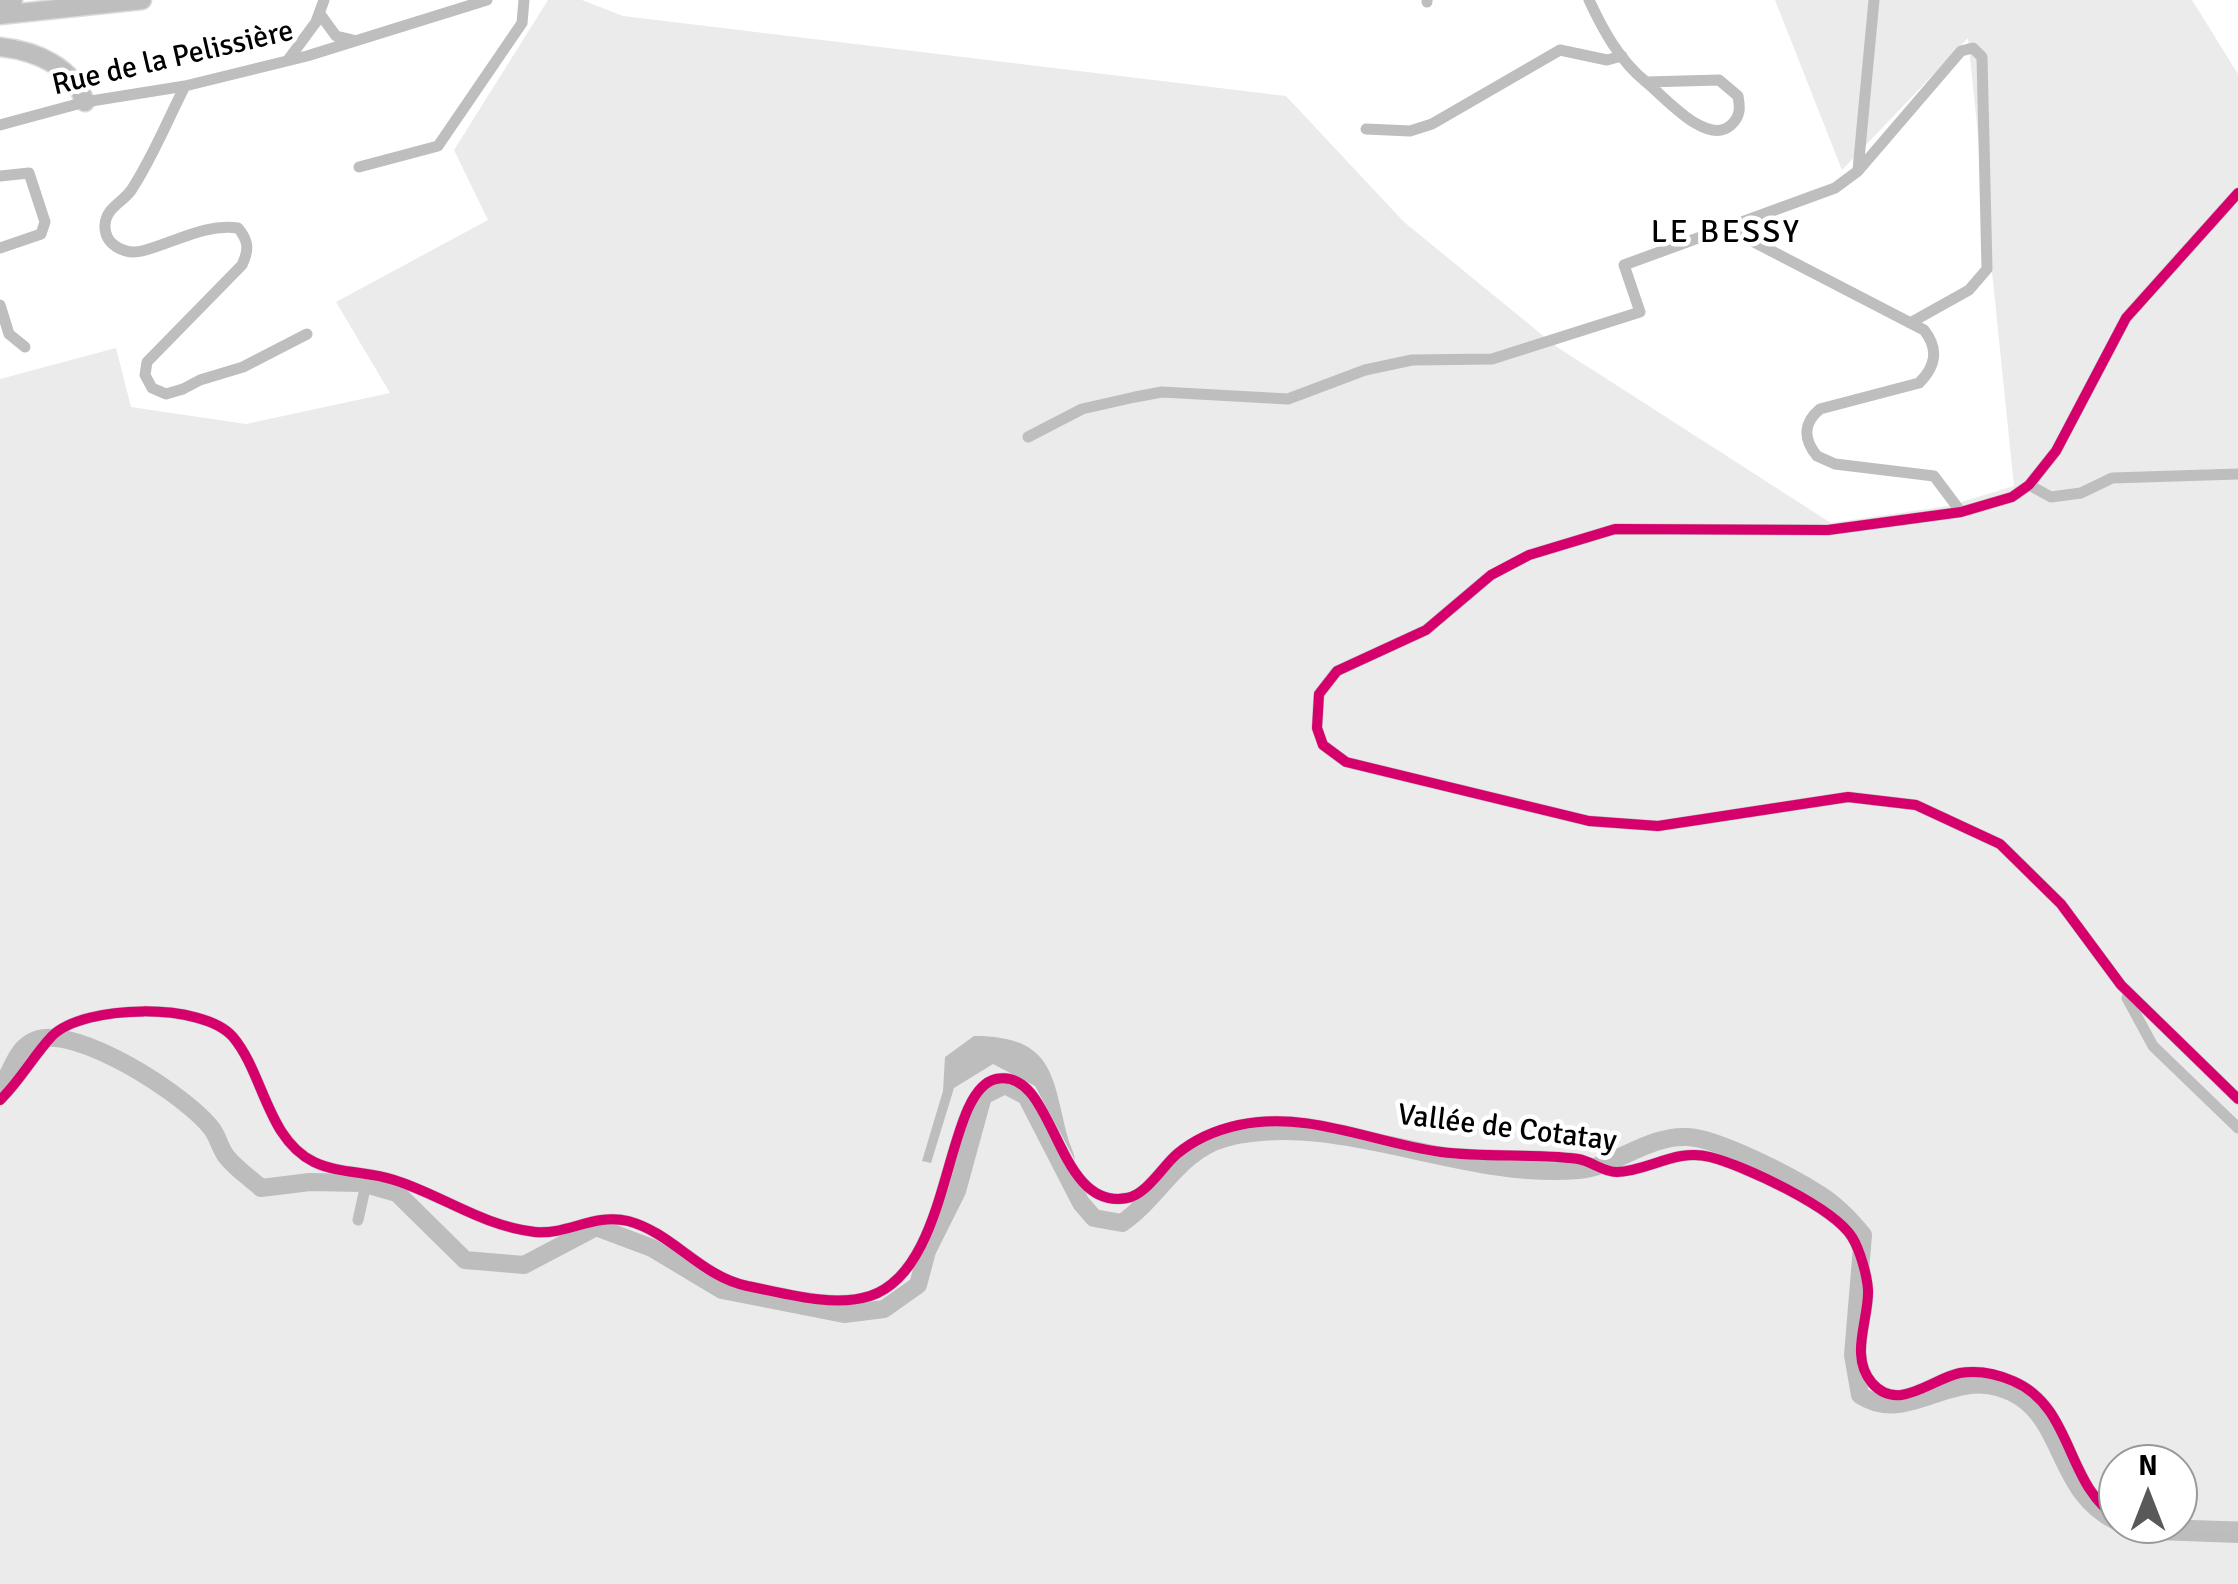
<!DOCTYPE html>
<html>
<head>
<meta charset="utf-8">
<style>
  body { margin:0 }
  #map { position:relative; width:2238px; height:1584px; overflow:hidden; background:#fff; font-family:Signika,sans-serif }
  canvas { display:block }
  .north { position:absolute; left:2098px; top:1444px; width:100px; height:100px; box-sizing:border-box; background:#fff; border:2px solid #999; border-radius:50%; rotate:0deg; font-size:28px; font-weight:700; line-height:40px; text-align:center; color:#000 }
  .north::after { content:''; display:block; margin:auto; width:35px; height:45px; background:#595959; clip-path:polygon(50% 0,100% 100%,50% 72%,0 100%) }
</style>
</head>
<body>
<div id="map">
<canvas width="2238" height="1584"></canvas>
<div class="north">N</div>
</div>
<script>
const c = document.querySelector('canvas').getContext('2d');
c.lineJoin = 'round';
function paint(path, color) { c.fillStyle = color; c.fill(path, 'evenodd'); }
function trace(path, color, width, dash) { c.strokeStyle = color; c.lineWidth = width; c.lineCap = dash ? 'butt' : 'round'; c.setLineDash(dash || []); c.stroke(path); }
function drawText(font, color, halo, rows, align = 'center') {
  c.font = font + ' Signika,sans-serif'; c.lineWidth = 9; c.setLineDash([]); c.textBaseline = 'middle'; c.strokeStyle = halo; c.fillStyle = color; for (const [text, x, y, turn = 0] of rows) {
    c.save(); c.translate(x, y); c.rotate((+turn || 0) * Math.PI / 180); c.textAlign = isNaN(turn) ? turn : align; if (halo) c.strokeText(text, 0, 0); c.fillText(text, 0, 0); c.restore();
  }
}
paint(new Path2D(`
  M548,0H582L623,16L1286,96L1404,222L1557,347L1831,523L1948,506L2014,486L1968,38L1842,170L1775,0H2192L2238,74V1584H0V379L116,348L131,407L246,424L390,393L336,302L488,220L454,150ZM2118,1464H2178V1524H2118Z`), '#ebebeb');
paint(new Path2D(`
  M974,1036C1055,1036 1052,1077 1068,1138C1070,1146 1074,1152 1075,1160L1035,1086L993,1064L954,1088L931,1163L922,1161L943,1091L945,1057Z`), '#bdbdbd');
trace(new Path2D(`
  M0,1088C13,1071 15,1048 36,1040C77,1024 187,1096 212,1129C218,1137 220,1148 226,1156C235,1168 250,1178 261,1188L310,1182L362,1183L397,1193L465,1260L524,1265L596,1227L652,1248L722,1290L844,1314L884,1309L918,1285L927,1251L957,1191L983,1096L1005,1085L1026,1096L1081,1203L1094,1218L1122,1223C1161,1196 1178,1151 1225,1138C1336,1109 1464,1181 1578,1170C1615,1167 1648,1135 1687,1137C1718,1138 1792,1177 1819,1194C1837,1205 1850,1219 1863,1235L1853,1355L1860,1395C1911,1429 1957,1357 2020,1397C2065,1426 2059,1495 2118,1522
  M2122,1524L2157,1531L2238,1534`), '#bdbdbd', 18);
const highway = new Path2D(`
  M0,2L13,0
  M0,15L142,0
  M0,47C36,51 72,66 85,102`);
trace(highway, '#dbdbdb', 21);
trace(new Path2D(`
  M1589,0C1603,30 1619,60 1646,82C1665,97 1707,147 1731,125C1741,116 1740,107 1738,96L1719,80L1646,82
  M1427,2V0
  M320,14L336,36L353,40
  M288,60L316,22L324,0
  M185,86C168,119 153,157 132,189C124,202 106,207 105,225C104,245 125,255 142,251C174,243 205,223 238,228C249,241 249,250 242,265L147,362L145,375L152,388L166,394L183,389L200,380L243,367L307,334
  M0,125L85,102L185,86L307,56L487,0
  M1366,129L1410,131L1432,124L1560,50L1607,60L1622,56
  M359,167L438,146L522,23L524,0
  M1858,170L1874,0
  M0,176L29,173L45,222L41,234L0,248
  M2238,193L2126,318L2056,451L2029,485L2012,497L1961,512L1828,530L1615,529L1529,555L1491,575L1426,630L1337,671L1319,694L1317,728L1323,745L1346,762L1589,821L1658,826L1848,797L1916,805L2000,844L2061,904L2121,985L2238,1099
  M1727,228L1924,330C1939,349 1936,366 1919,383L1820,409C1803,423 1803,439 1817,456L1835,464L1934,476L1961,512
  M0,305L9,334L25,347
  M1028,437L1082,409L1135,397L1162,392L1288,399L1365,370L1412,360L1492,359L1640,312L1624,265L1835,188L1858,171L1961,51L1973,48L1982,57L1987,269L1969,290L1910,323
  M2029,485L2051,497L2081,493L2112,478L2238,474
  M2127,998L2153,1046L2238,1128
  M0,1100C20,1081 33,1056 52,1036C84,1004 203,1002 233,1037C264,1074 267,1139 314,1162C339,1174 367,1171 394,1180C442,1195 482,1226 535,1232C568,1235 594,1213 628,1221C673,1233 700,1276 747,1286C784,1293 833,1308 870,1296C954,1268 943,1091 996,1079C1056,1066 1054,1212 1127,1198C1146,1195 1162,1167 1177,1154C1195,1139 1216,1130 1239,1125C1307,1110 1374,1143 1441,1152C1486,1158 1533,1153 1578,1159C1591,1161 1603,1172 1617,1172C1649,1171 1676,1148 1710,1157C1745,1166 1833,1207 1852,1237C1860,1250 1867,1275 1868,1290C1869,1320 1849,1356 1872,1383C1898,1413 1931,1379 1960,1373C1978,1370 1997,1374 2013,1381C2074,1407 2065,1485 2118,1518
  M358,1220L368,1175
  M2144,1524L2238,1527`), '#bebebe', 11);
trace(highway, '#bebebe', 18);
trace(new Path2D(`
  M2238,193L2126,318L2056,451L2029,485L2012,497L1961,512L1828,530L1615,529L1529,555L1491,575L1426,630L1337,671L1319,694L1317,728L1323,745L1346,762L1589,821L1658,826L1848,797L1916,805L2000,844L2061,904L2121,985L2238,1099
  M0,1100C20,1081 33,1056 52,1036C84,1004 203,1002 233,1037C264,1074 267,1139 314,1162C339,1174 367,1171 394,1180C442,1195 482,1226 535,1232C568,1235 594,1213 628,1221C673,1233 700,1276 747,1286C784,1293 833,1308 870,1296C954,1268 943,1091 996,1079C1056,1066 1054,1212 1127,1198C1146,1195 1162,1167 1177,1154C1195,1139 1216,1130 1239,1125C1307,1110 1374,1143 1441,1152C1486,1158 1533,1153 1578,1159C1591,1161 1603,1172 1617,1172C1649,1171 1676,1148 1710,1157C1745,1166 1833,1207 1852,1237C1860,1250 1867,1275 1868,1290C1869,1320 1849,1356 1872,1383C1898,1413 1931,1379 1960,1373C1978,1370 1997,1374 2013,1381C2074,1407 2065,1485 2118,1518`), '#d6006c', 10);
drawText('30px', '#000', '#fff', [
  ["Rue de la Pelissière",173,59,-13],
  ["Vallée de Cotatay",1507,1129,7]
]);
c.letterSpacing = '2.5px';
drawText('32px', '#000', '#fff', [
  ["LE BESSY",1726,234]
]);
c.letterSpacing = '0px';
</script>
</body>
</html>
